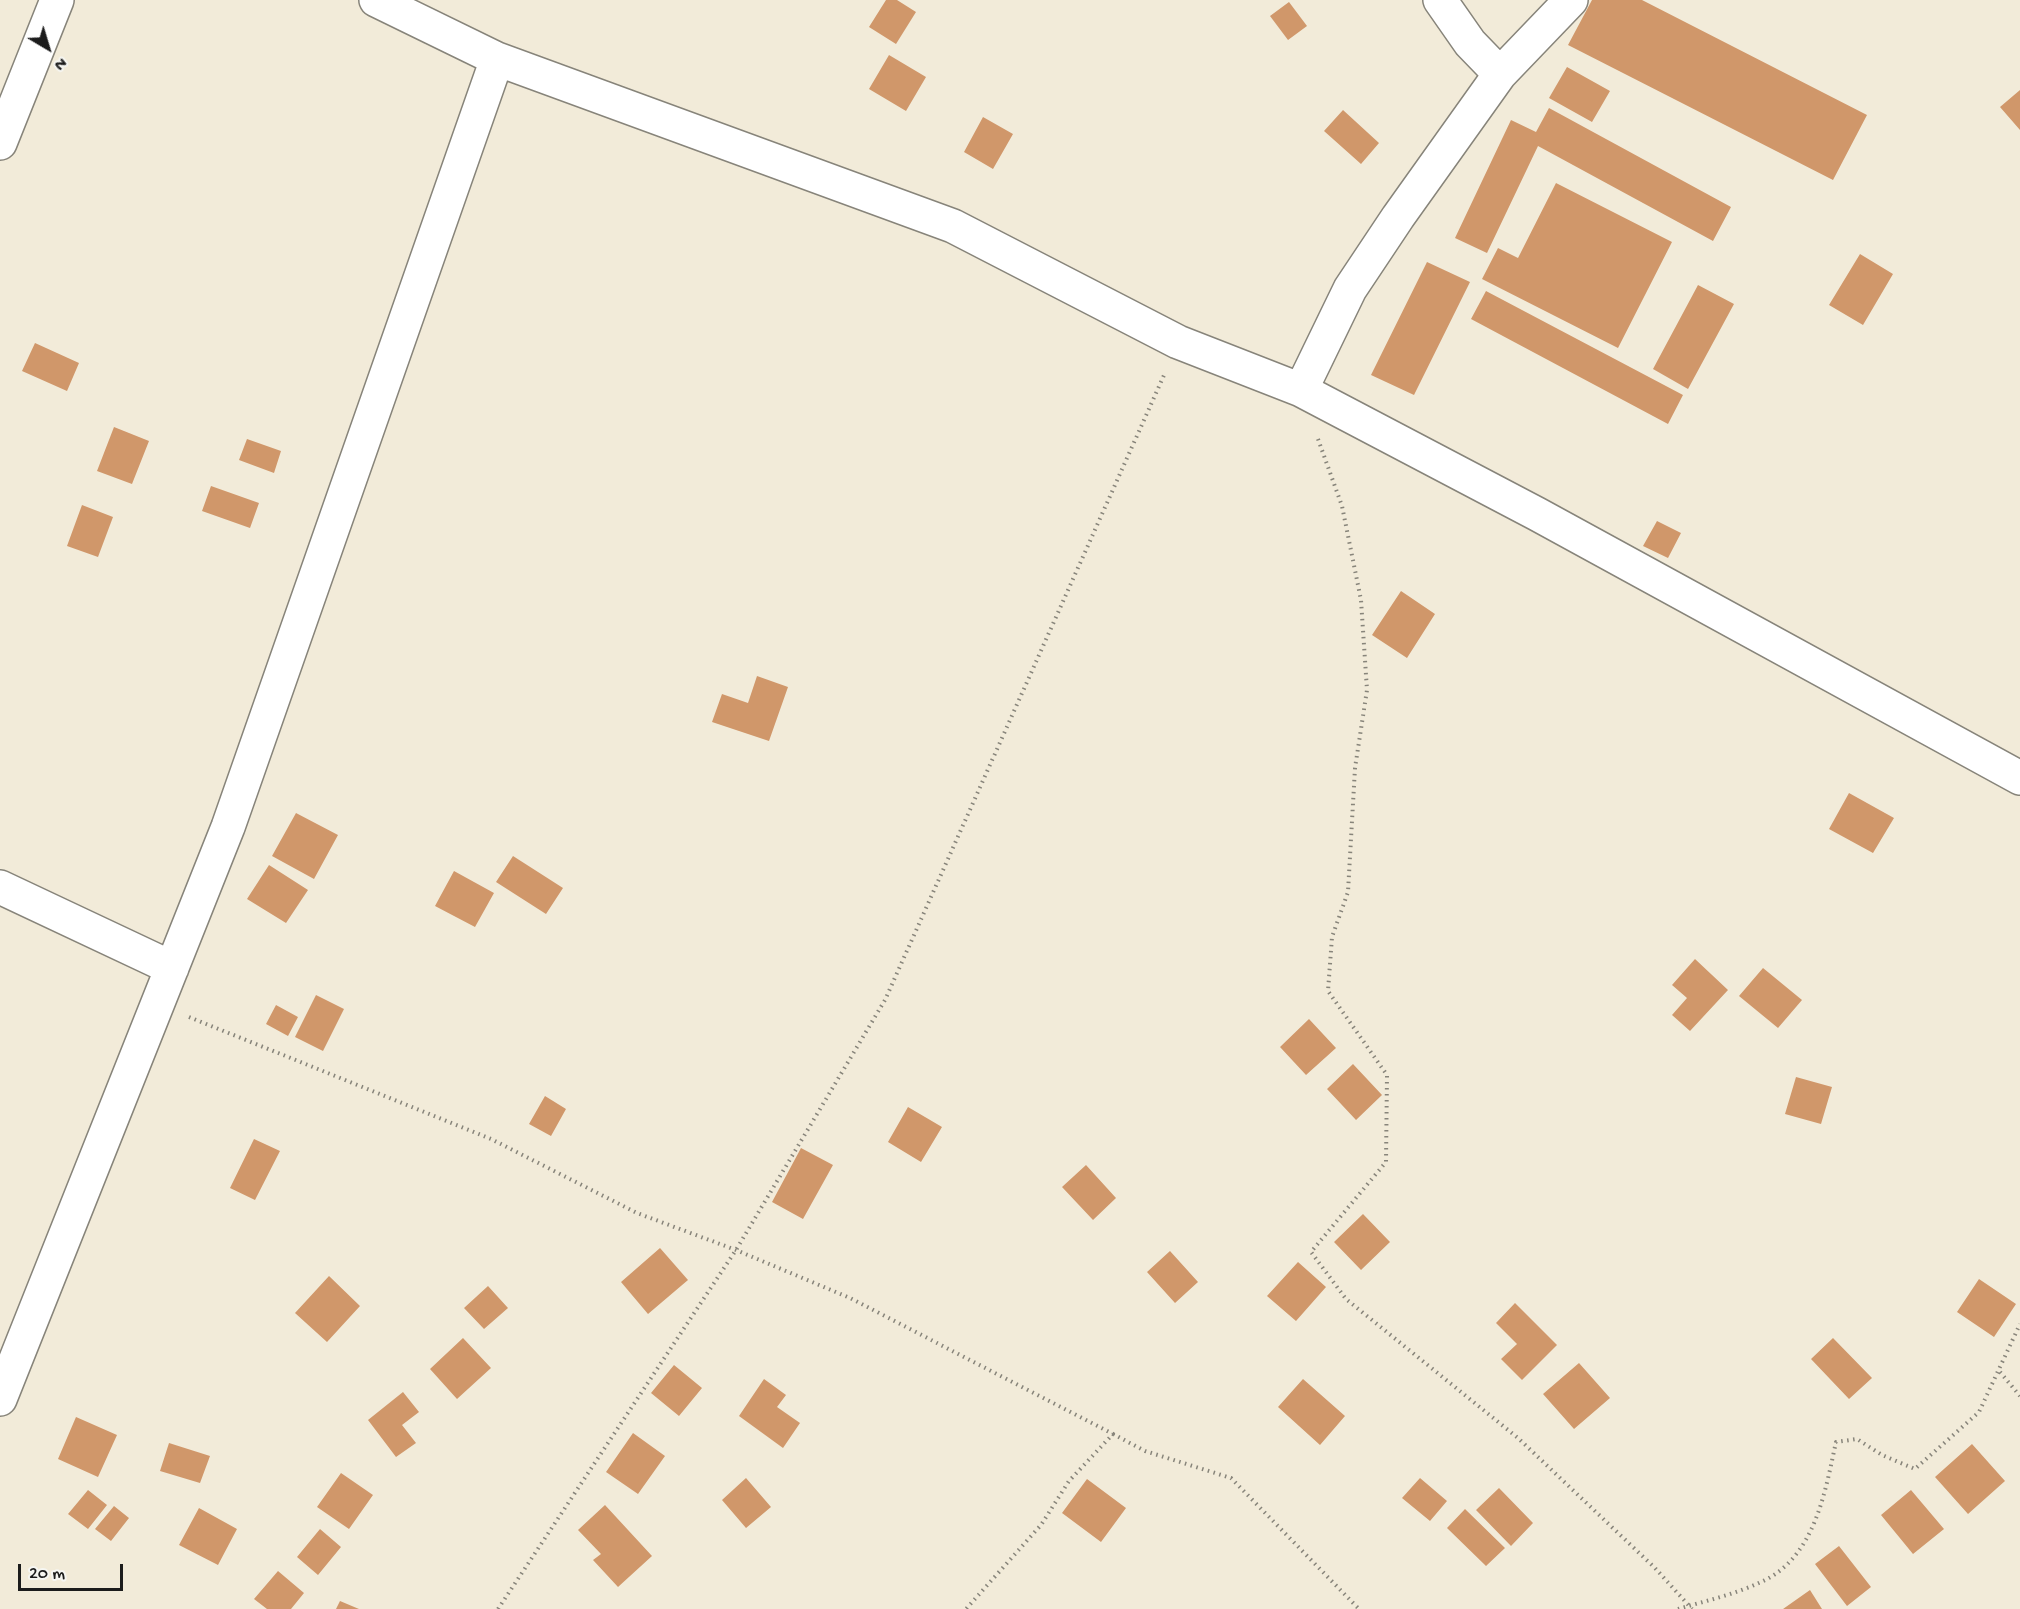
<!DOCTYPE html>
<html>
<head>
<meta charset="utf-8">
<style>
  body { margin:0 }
  #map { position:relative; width:2020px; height:1609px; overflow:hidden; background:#f2ebd9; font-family:"Gochi Hand",sans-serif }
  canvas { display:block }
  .north { position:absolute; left:18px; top:18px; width:60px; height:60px; -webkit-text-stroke:4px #f6f6f2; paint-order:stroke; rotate:142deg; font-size:16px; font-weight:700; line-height:24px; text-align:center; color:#1c1c1c }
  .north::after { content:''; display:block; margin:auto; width:21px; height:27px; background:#1c1c1c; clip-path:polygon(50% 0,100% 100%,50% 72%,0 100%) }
  .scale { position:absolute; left:18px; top:1564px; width:105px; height:27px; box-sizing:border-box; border:3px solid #1c1c1c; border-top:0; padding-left:8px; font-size:18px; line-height:21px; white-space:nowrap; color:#1c1c1c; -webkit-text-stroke:4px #f6f6f2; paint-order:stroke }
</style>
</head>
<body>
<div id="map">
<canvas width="2020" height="1609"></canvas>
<div class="north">N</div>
<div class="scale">20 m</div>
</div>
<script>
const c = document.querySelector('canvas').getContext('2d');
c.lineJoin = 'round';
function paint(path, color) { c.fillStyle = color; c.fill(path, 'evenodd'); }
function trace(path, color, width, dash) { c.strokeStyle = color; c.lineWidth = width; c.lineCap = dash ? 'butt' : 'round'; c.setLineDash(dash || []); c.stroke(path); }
paint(new Path2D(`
  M886,0H897L916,12L896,44L869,27Z
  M1592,0H1642L1867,115L1833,180L1568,45Z
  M1289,2L1307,26L1288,40L1270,16Z
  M889,55L926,77L906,111L869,89Z
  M1567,67L1610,91L1592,122L1549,98Z
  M2020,90V130L2000,107Z
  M1549,108L1731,207L1713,241L1538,146L1487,253L1455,238L1511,120L1536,132Z
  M1343,110L1379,143L1361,164L1324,131Z
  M983,117L1013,134L993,169L964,152Z
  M1556,183L1672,242L1618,348L1482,279L1498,248L1518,258Z
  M1860,254L1893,274L1863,325L1829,305Z
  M1427,262L1470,282L1414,395L1371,375Z
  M1698,285L1734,304L1688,389L1653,369Z
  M1486,291L1683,395L1668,424L1471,319Z
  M35,343L79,363L67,391L22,371Z
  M114,427L149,441L132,484L97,471Z
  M247,439L281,451L274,473L239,460Z
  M211,486L259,503L250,528L202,511Z
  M82,505L113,517L98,557L67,546Z
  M1657,521L1681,533L1668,558L1643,546Z
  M1401,591L1435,614L1407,658L1372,635Z
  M757,676L788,687L769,741L712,722L722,694L748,703Z
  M1849,793L1894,818L1873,853L1829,829Z
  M296,813L338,835L314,879L272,856Z
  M513,856L563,888L546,914L496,882Z
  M269,865L308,890L286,923L247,899Z
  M454,871L494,893L475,927L435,906Z
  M1695,959L1728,990L1690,1031L1672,1015L1687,998L1672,985Z
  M1763,968L1802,1000L1778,1028L1739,996Z
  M316,995L344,1009L323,1051L295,1037Z
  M276,1005L298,1017L288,1036L266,1024Z
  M1309,1019L1336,1048L1306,1075L1280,1047Z
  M1353,1064L1382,1095L1356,1120L1327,1089Z
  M1796,1077L1832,1087L1821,1124L1785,1114Z
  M545,1096L566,1109L551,1136L529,1124Z
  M908,1107L942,1127L921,1162L888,1142Z
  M254,1139L280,1151L255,1200L230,1188Z
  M801,1148L833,1165L803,1219L772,1202Z
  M1086,1165L1116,1198L1093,1220L1062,1187Z
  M1363,1214L1390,1242L1361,1270L1334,1242Z
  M660,1248L688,1280L648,1314L621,1282Z
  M1170,1251L1198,1282L1175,1303L1147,1272Z
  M1298,1262L1326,1287L1296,1321L1267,1296Z
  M329,1276L360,1306L327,1342L295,1313Z
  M1979,1279L2016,1304L1994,1337L1957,1312Z
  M488,1286L508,1308L484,1329L464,1308Z
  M1515,1303L1557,1345L1522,1380L1501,1359L1517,1344L1496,1323Z
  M463,1338L491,1368L457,1399L430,1369Z
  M1833,1338L1872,1378L1849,1399L1811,1359Z
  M1579,1363L1610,1398L1574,1429L1543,1394Z
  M674,1365L702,1388L679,1416L651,1393Z
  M764,1379L786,1395L777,1407L800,1423L783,1448L739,1416Z
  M1303,1379L1345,1416L1320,1445L1278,1407Z
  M403,1392L419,1412L402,1425L416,1443L396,1457L368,1420Z
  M76,1417L117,1435L98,1477L58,1459Z
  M633,1433L665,1456L638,1494L606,1472Z
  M169,1443L210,1456L200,1483L160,1471Z
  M1972,1444L2005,1481L1968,1514L1935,1477Z
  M341,1473L373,1495L349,1529L317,1507Z
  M746,1478L771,1507L746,1528L722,1500Z
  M1420,1478L1447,1501L1430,1521L1402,1498Z
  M1087,1479L1126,1508L1101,1542L1062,1513Z
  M1499,1488L1533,1523L1511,1546L1476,1510Z
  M88,1490L107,1505L88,1529L68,1514Z
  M1911,1490L1944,1529L1913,1554L1881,1515Z
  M605,1505L652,1556L618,1587L593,1560L601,1554L578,1530Z
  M114,1506L129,1518L111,1541L95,1529Z
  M199,1508L237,1529L218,1565L179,1545Z
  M1465,1509L1505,1548L1486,1566L1447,1528Z
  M320,1529L341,1547L318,1575L297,1557Z
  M1839,1546L1871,1587L1847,1606L1815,1564Z
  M278,1571L304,1593L291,1609H267L254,1599Z
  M1810,1590L1822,1609H1783Z
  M340,1601L359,1609H336Z`), '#d0976a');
const street = new Path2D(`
  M376,0L497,59L953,226L1178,342L1301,390L1537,514L2020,778
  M1440,0L1470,43L1500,74
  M0,143L57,0
  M1301,390L1350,289L1398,217L1500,74L1571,0
  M0,887L172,968
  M0,1399L228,827L497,59`);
trace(street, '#87847a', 36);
trace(new Path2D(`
  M1318,439L1342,506L1361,600L1367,690L1355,768L1348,892L1332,937L1328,991L1387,1075L1386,1162L1311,1252L1346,1299L1518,1438L1655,1568L1692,1609
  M189,1017L491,1139L637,1213L736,1250L850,1298L1113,1434L1069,1481L1041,1525L966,1609
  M2000,1372L2020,1396
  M1113,1434L1145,1451L1231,1478L1359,1609
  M498,1609L736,1250L885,1000L1165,373
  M1678,1609C1705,1601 1736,1594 1761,1582C1815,1558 1825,1492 1836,1442L1857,1439L1882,1455L1915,1469L1979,1412L2020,1324`), '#87847a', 4, [1.5, 4.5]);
trace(street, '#fff', 33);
</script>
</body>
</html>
